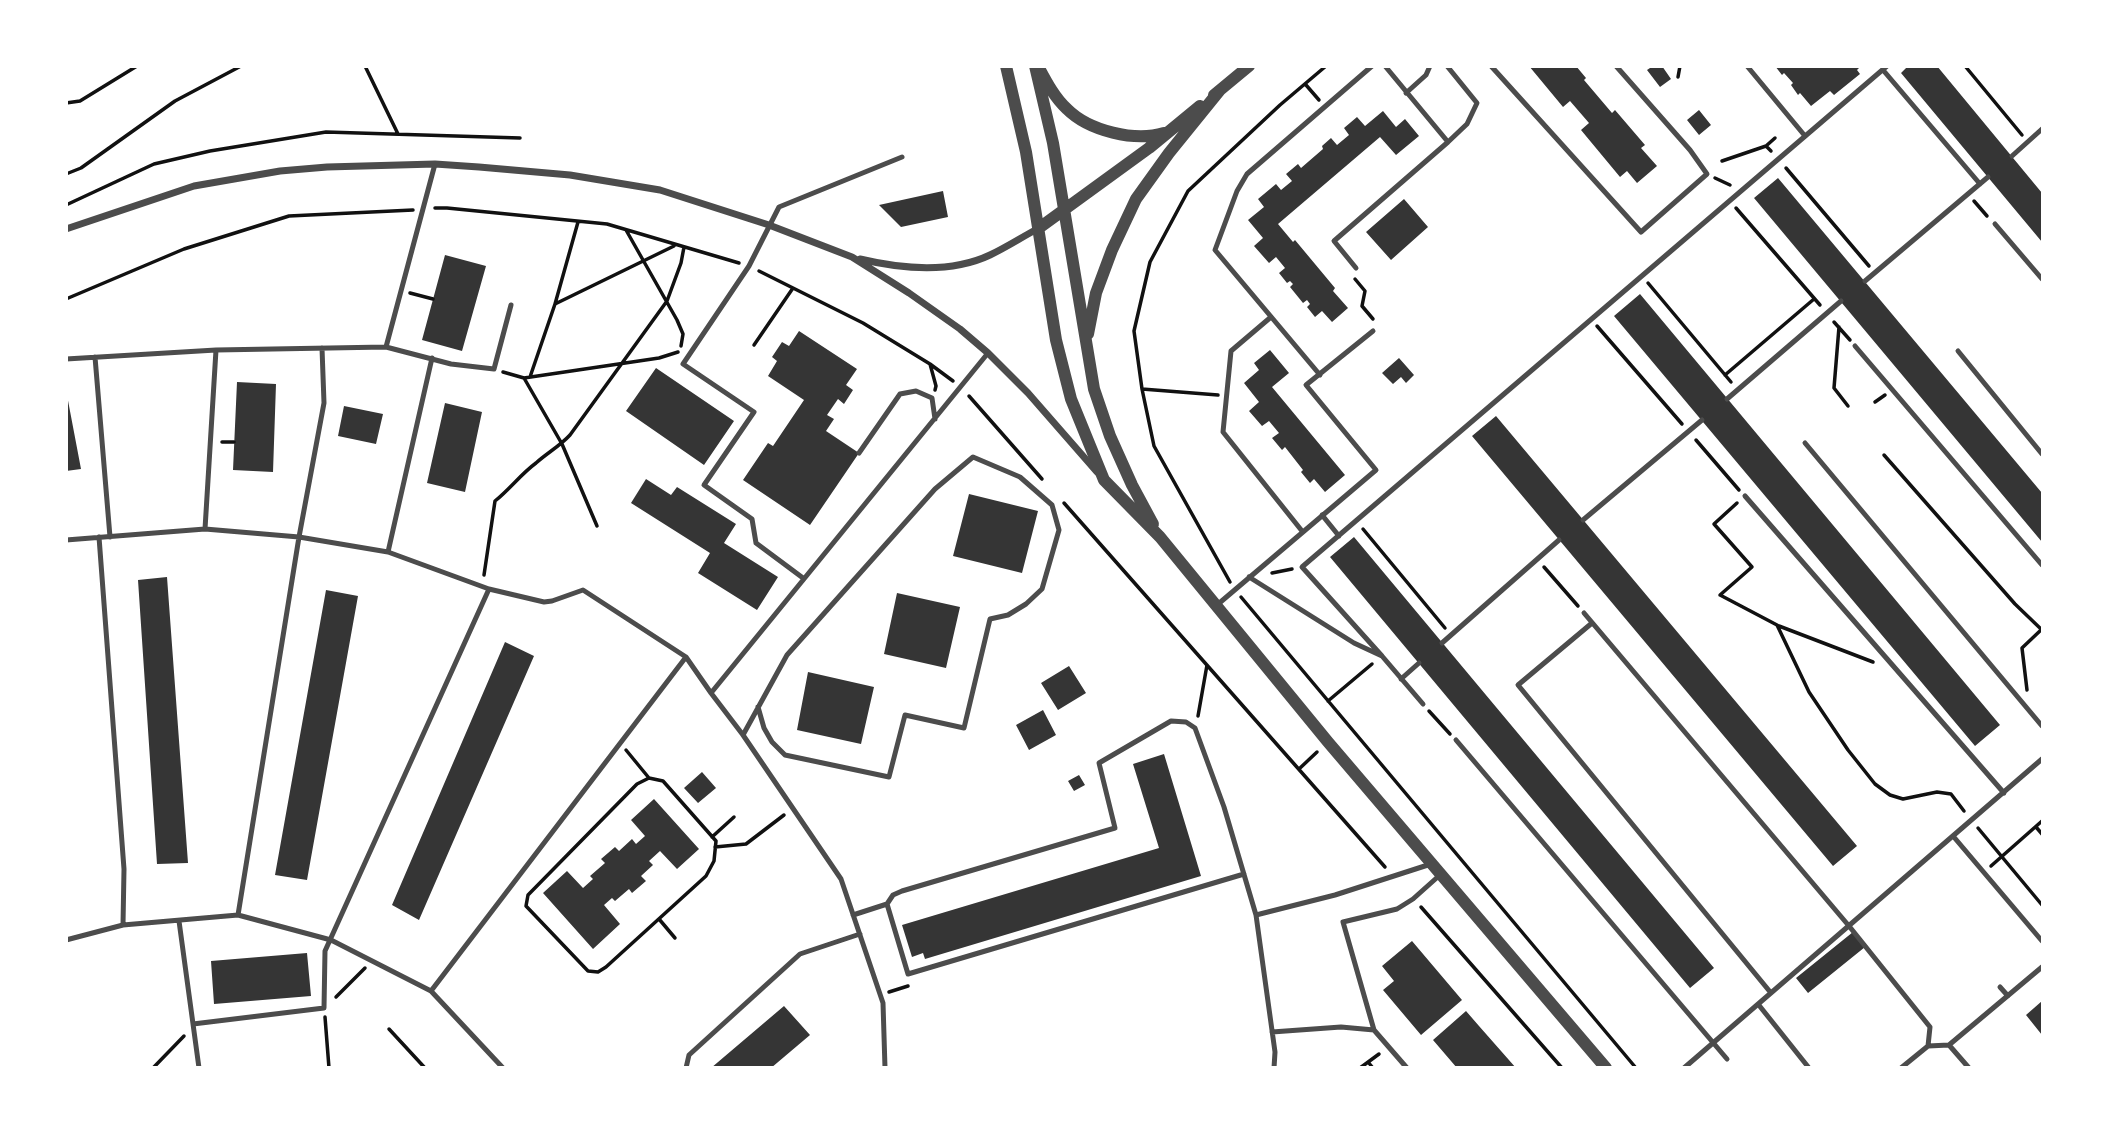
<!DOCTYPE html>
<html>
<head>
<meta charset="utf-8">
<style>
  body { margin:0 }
  #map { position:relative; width:2109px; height:1134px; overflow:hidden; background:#fff; font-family:Montserrat,sans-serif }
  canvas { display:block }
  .frame { position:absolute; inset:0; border:68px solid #fff; pointer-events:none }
</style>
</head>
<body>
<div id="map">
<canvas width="2109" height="1134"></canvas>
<div class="frame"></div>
</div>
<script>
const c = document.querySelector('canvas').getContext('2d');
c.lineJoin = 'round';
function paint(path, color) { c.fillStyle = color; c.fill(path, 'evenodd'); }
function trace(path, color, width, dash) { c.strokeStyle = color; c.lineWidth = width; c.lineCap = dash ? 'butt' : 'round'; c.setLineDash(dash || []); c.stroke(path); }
paint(new Path2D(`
  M1529,66H1576L1586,78L1584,80L1612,113L1615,110L1645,145L1641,148L1657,166L1637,183L1627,171L1620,177L1581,130L1589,123L1570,101L1563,107Z
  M1653,66H1662L1671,79L1660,87L1647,70Z
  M1775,66H1861L1857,70L1860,74L1834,95L1830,91L1811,106L1800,93L1798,95L1791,85L1793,83L1784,73L1782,75Z
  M1908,66H1937L2042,193V242L1901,73Z
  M1699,110L1711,125L1699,135L1687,120Z
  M1383,111L1396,127L1405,119L1419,136L1396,155L1380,137L1278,224L1293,242L1295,240L1335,288L1333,291L1348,308L1332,322L1322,311L1315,317L1307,307L1310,304L1307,300L1303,303L1290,287L1293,284L1290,281L1287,283L1279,273L1285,268L1276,257L1269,263L1254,246L1263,238L1248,220L1264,207L1258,199L1276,184L1281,190L1292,181L1286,174L1298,164L1301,168L1323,149L1322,146L1331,138L1337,145L1349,135L1344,128L1357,117L1365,126Z
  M1778,178L2042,493V542L1754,198Z
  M943,191L948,217L901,227L879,205Z
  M1404,199L1428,227L1391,260L1366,232Z
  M445,255L486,266L462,351L422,340Z
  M1640,294L2000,725L1975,746L1614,316Z
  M799,331L857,369L846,385L853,390L844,404L838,399L827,415L834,419L826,431L859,453L810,525L743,480L768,443L773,446L804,400L768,376L777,361L772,357L782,342L789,346Z
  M1270,350L1289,373L1272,387L1345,475L1325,492L1314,479L1310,483L1301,472L1303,470L1285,447L1282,450L1272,438L1279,433L1269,421L1262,426L1249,411L1259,402L1244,383L1259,370L1254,363Z
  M1399,358L1414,375L1406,383L1401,377L1393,384L1382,373Z
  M656,368L734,421L704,465L626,411Z
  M237,382L276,384L273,472L233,470Z
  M66,390L81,469L66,471Z
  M445,403L482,412L465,492L427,483Z
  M344,406L383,414L376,444L338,436Z
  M1496,416L1857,846L1833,866L1472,436Z
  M646,479L671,495L677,487L736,524L724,543L778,577L757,610L698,573L710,553L631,503Z
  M969,494L1038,511L1022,573L953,556Z
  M1354,537L1714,968L1690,988L1330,557Z
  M167,577L188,863L157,864L138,580Z
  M326,590L358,596L307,880L275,875Z
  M897,593L960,607L946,668L884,654Z
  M505,642L534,656L419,920L392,905Z
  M1069,666L1086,693L1058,710L1041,683Z
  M808,672L874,687L861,744L797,730Z
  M1043,710L1056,735L1029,750L1016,725Z
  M1164,754L1201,876L925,959L923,953L912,957L902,925L1159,848L1133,764Z
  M702,772L716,788L698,803L684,788Z
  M1079,775L1085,785L1074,791L1068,781Z
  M654,799L699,849L677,869L660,851L649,861L653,865L641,876L646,881L632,893L629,889L615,901L612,898L604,905L620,924L593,949L543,893L567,871L583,888L593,879L590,876L605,863L601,859L615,847L619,851L632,839L636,844L645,836L631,820Z
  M1853,932L1865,947L1808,993L1796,978Z
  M1412,941L1462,1000L1421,1035L1383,990L1394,981L1382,966Z
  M307,953L311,996L214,1004L211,961Z
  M2042,1001V1035L2026,1015Z
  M784,1006L810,1035L771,1068H711Z
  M1466,1011L1479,1026L1516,1068H1457L1433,1040Z`), '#353535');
trace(new Path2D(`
  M365,66L398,134
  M1965,66L2022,135
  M1678,77L1680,66
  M1306,85L1319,100
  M66,103L80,101L137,66
  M1771,151L1766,146L1775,138
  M1722,161L1766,146
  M1786,168L1869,266
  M66,174L81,168L175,101L241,66
  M1715,178L1730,185
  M1974,201L1987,216
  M66,205L154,164L210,151L326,132L520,138
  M435,208H447L607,224L739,263
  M1736,208L1820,305
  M626,230L677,320L683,334L681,346
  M759,271L863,323L930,364L953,381
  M1355,279L1365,291L1362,306L1373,319
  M1648,283L1731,382
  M410,293L433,299
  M66,299L184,249L289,216L413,210
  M555,304L578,222
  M1834,322L1850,340
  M1597,326L1682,424
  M1839,327L1834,388L1848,406
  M754,345L793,288
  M930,364L936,386L935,390
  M503,372L524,378L659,358L678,352
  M1725,375L1814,299
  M530,377L555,304L674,246
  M524,378L562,444L597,526
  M1142,389L1218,395
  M969,396L1042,479
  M1875,402L1885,395
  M1696,440L1739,490
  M222,442H234
  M1884,455L2015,604L2042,630
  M1064,503L1385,867
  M1737,503L1714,524L1752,567L1720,595L1777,625L1809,692L1848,750L1875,784L1890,795L1903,799L1937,792L1951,794L1964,811
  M1363,529L1445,628
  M1544,567L1578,606
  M1272,573L1292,569
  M484,575L495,501C510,489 521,474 536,463C547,453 560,446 570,435L667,301L681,263L684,247
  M1230,582L1154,446L1142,389L1134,331L1150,262L1188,191L1280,105L1326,66
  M1241,597L1636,1068
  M1779,626L1873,662
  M2027,690L2022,648L2042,629
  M1328,701L1372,664
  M1429,711L1450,734
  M1198,716L1207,665
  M626,750L649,778
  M1299,769L1317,752
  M649,778L663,781L716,841L714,861L706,876L606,967L598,972L588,971L526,906L528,895L637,784Z
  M2036,827L2042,834
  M1978,828L2042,905
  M712,837L734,817
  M715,847L746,844L784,815
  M1991,866L2042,821
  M1421,907L1562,1068
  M659,919L675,938
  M889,992L908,986
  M336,997L365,968
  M325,1017L329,1068
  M389,1029L425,1068
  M1368,1062L1373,1068
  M153,1068L184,1036
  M1360,1068L1379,1054`), '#111', 3.5);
trace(new Path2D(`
  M1447,66L1477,103L1467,124L1448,142
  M1491,66L1641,232L1707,174L1690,150L1616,66
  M1747,66L1805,136
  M1883,70L1980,184
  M1406,93L1426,75L1430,66
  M2012,156L2042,129
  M435,164L386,347L451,364L494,369L511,305
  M1995,224L2042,279
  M1356,268L1334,241L1448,142L1385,66
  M1865,281L1988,177
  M1271,317L1231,351L1223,432L1302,531
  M1855,346L2042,565
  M1958,351L2042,454
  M95,357L110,537
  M66,359L216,350L386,347
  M1320,375L1215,250L1237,191L1247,174L1372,66
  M1727,399L1841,301
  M1805,443L2042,726
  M859,453L900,394L916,391L932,398L935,419
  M1745,496L2004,793
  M1322,515L1339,536
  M1583,520L1702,420
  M205,529L216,350
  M99,537L124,869L123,925
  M66,540L205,529L299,537L388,552L489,589L544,602L552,601L583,590L686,657L711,693L743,735L841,879L883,1003L885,1068
  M388,552L432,358
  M1249,577L1354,643L1382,656L1423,704
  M803,578L756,543L752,519L704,485L754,412L683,364L749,266L779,207L902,157
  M1217,605L1376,470L1306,385L1373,331
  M1584,613L1849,926L1930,1027L1928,1046
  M1592,623L1518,685L1771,993
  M1442,643L1559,540
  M1382,656L1302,567L1887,66
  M1401,679L1419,663
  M711,693L988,353
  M743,735L787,655L935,489L973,457L1020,477L1052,505L1059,530L1042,589L1026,604L1008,615L990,619L964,728L905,715L889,777L785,755L772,742L764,728L758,707
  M1456,740L1727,1059
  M1953,836L2042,941
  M887,904L908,974L1244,874
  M238,915L299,537L324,403L322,348
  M853,915L887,904L893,895L902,891L1115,828L1099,763L1171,721L1186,722L1195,728L1224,807L1256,915L1275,1052L1274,1068
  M1256,915L1335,895L1431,864
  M179,921L199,1068
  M66,940L123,925L238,915L331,940L431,991L503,1068
  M2000,987L2008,996
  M431,991L686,657
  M1758,1004L1809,1068
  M193,1024L324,1008L325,951L489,589
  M1272,1032L1341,1027L1374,1030
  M1949,1045L1969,1068
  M686,1068L689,1055L800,954L860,934
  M1407,1068L1374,1030L1343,922L1397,909L1413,899L1441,874
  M1684,1068L2042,759
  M1901,1068L1928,1046L1949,1045L2042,967`), '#4c4c4c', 5);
trace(new Path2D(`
  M66,229L194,186L280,171L327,167L435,164L479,167L570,175L660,190L769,225L852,257L909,293L960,329L988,353L1028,393L1097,472
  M860,259C902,269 950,274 990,255C1007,247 1022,237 1039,228`), '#4c4c4c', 7);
trace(new Path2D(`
  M1006,66L1026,152L1056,340L1071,399L1104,480L1160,537L1328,742L1606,1068
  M1035,66L1053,143L1094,389L1110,436L1132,485L1153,524
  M1039,68C1047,83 1055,98 1067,109C1089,131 1135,142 1164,133
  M1214,95L1249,66
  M1039,228L1149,148L1200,106
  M1088,334L1096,293L1112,250L1136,199L1169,153L1220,90`), '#4c4c4c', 12);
</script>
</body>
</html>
